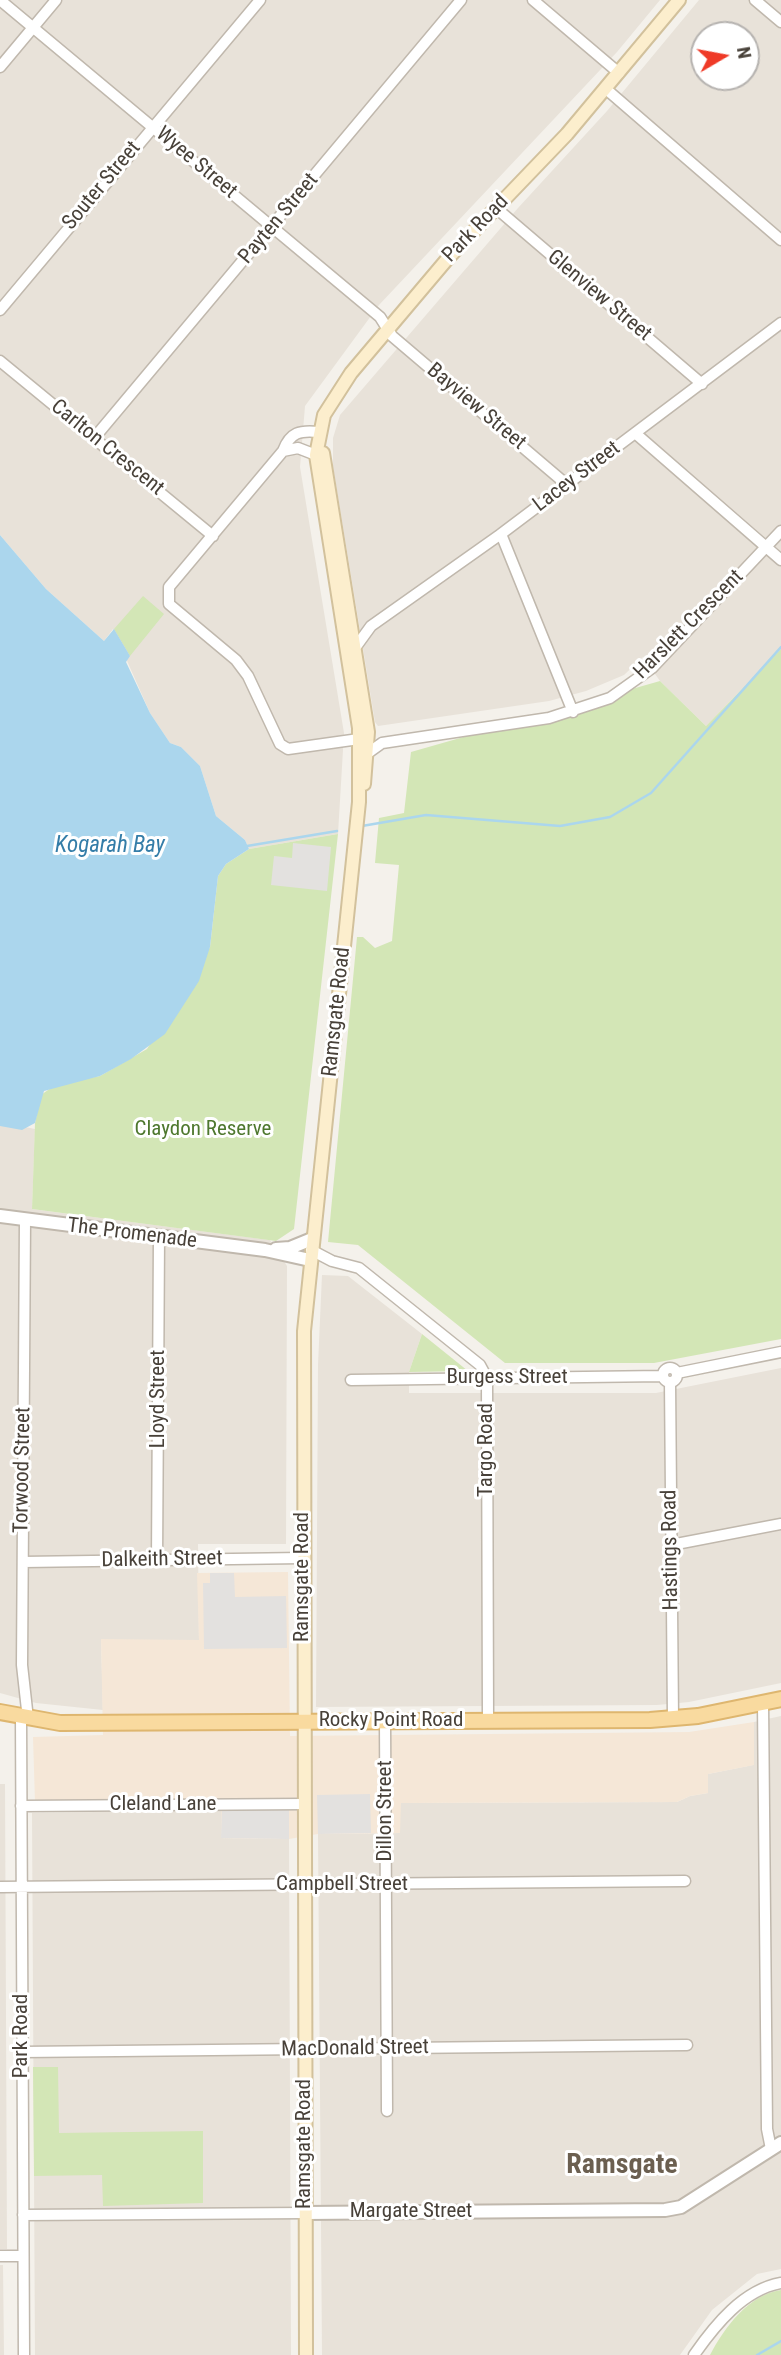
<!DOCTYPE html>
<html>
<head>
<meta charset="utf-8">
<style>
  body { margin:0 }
  #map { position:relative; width:781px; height:2355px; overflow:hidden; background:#f4f1eb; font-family:"Roboto Condensed",sans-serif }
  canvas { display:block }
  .north { position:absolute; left:690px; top:21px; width:70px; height:70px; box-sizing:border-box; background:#fff; border:2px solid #b6b3b0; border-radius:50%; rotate:80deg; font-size:19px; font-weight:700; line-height:28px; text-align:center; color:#484139 }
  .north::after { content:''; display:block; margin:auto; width:24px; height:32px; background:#ef3a27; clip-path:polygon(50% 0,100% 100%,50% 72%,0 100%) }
</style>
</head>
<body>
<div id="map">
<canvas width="781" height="2355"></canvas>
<div class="north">N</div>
</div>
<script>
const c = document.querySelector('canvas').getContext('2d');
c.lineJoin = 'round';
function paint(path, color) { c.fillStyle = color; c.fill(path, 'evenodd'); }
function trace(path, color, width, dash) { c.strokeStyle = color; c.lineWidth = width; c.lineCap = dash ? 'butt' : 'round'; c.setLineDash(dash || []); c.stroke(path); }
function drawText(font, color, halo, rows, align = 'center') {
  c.font = font + ' "Roboto Condensed",sans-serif'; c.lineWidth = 6; c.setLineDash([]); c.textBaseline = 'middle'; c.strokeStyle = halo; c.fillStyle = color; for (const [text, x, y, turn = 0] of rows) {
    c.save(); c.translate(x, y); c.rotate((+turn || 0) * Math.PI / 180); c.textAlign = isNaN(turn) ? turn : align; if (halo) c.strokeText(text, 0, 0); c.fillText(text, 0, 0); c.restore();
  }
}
paint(new Path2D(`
  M0,0H660L617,52L379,305L305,406L300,467L344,733L338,834L249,849L245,840L216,816L200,766L181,747L170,743L150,713L113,629L104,641L46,589L0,535Z
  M699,0H781V649L706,726L660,681L643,657L624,675L586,691L549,701L378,726L375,722L333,466V438L340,415L518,208L607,111ZM704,35H746V77H704Z
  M0,1122L35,1129L32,1209L270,1240L287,1266L286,1544H198L199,1640H101L103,1710L36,1703L0,1693Z
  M322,1275L348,1276L422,1334L409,1372V1393H656L781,1368V1683L689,1702L657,1705L316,1707L318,1365Z
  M781,1716V2269L757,2274L712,2310L680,2355H322L318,1834L400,1833V1803L677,1802L690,1796L708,1793V1774L753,1765L754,1722Z
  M0,1784H5L7,2249H0Z
  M221,1810V1838L289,1839L291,2355H35L32,1813Z
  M0,2265H3L4,2355H0Z`), '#e8e2d9');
paint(new Path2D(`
  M288,1572L290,1736L689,1732L754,1722V1765L708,1774V1793L690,1796L677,1802L401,1803L400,1833L318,1834L289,1839L221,1838V1799L35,1802L33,1737L103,1735L101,1639L199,1640L197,1573Z`), '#f5e7d7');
paint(new Path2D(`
  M143,596L164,614L130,656L114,629Z
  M781,649V1339L654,1363H505L358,1245L328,1242L357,937H363L375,948L392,941L399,865L375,863L379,818L404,813L411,752L660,681L706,726Z
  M338,834L294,1229L276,1241L32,1209L35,1123L41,1095L55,1085L100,1076L147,1049L210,947L218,876L226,864L249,849Z
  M422,1334L468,1371L409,1372Z
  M33,2067H58L59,2133L203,2131V2203L103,2206L102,2175L34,2176Z
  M781,2290V2355H710C725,2327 748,2295 781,2290Z`), '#d3e6b6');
paint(new Path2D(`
  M293,843L331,847L327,891L271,885L274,856L292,858Z
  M210,1573H234L235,1597L286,1596L287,1648L204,1649L203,1583H210Z
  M370,1794L371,1833L318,1834L317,1795Z
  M222,1799L289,1800V1839L221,1838Z`), '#e3e1df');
paint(new Path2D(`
  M0,535L46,589L104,641L114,629L130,656L126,662L150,713L170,743L181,747L200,766L216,816L245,840L249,849L226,864L218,876L210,947L199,981L165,1034L131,1059L100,1076L44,1091L35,1123L22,1130L0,1126Z`), '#abd6ed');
trace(new Path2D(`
  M362,826L426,815L560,826L610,817L651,793L781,647
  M247,846L337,831
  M757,2355L781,2341`), '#abd6ed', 2.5);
const minor = new Path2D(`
  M0,0L380,317L392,336L566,484
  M533,0L619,73
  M755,0L781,22
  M0,67L56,0
  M606,89L781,240
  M496,208L702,384
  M0,310L260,0
  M0,361L213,536
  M319,432C300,430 290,432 283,451L169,587V604L236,660L248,676L280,744L288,749L359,739
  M635,433L781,560
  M95,437L461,0
  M283,451L298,448L316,455
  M501,534L573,712
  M355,648L371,626L501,534L781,323
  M368,753L382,743L549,718L610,698L652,668L781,531
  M25,1220L22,1665L28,1719
  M311,1250L332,1261L359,1268L480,1365L487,1378L488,1720
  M663 1375a7 7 0 1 1 14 0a7 7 0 1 1-14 0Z
  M677,1373L781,1352
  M351,1380L663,1376
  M670,1382L673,1719
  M671,1545L781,1524
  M157,1560L159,1237
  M23,1562L302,1558
  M763,1703L767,2129L771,2149
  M21,1717L24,2355
  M385,1721L387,2111
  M21,1806L304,1804
  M0,1887L685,1881
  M22,2052L687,2045
  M23,2215L305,2213
  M0,2256H23
  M694,2355C715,2325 743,2290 781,2283`);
const tertiary = new Path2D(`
  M0,1216L265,1250L310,1260
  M276,1249L290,1248L312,1239
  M305,2213L665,2210L681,2207L781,2143`);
const secondary = new Path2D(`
  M323,453L368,732L364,784
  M306,2355L304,1331L359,802V728L316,455L324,415L351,373L449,257L567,134L679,0`);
const primary = new Path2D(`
  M0,1712L60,1723L650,1720L698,1716L781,1699`);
trace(minor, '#c0b8ad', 13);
trace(tertiary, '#c0b8ad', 16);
trace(secondary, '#d2c19c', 16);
trace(primary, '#deb66f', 18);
trace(minor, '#fff', 10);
trace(tertiary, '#fff', 12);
trace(secondary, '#fceecd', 12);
trace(primary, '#f9da9f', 14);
drawText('21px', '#484139', '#fff', [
  ["Wyee Street",196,163,40],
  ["Souter Street",102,186,-50],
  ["Payten Street",279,219,-50],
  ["Park Road",476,229,-46],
  ["Glenview Street",599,296,40],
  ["Bayview Street",476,407,40],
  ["Carlton Crescent",107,448,39],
  ["Lacey Street",577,477,-37],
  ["Harslett Crescent",689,625,-45],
  ["Ramsgate Road",337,1012,-84],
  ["The Promenade",132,1234,7],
  ["Burgess Street",507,1378],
  ["Lloyd Street",159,1399,-90],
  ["Targo Road",487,1450,-90],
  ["Torwood Street",23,1470,-89],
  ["Hastings Road",671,1550,-91],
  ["Dalkeith Street",162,1560,-1],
  ["Ramsgate Road",303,1577,-90],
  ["Rocky Point Road",391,1721],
  ["Cleland Lane",163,1805],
  ["Dillon Street",386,1811,-90],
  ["Campbell Street",342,1885],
  ["Park Road",22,2036,-90],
  ["MacDonald Street",355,2049,-1],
  ["Ramsgate Road",305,2144,-90],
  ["Margate Street",411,2212]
]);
drawText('21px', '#4e782e', '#fff', [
  ["Claydon Reserve",203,1130]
]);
drawText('italic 23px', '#347da8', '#fff', [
  ["Kogarah Bay",110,846]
]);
drawText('bold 28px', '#6b5f50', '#fff', [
  ["Ramsgate",622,2166]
]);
</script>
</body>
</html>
